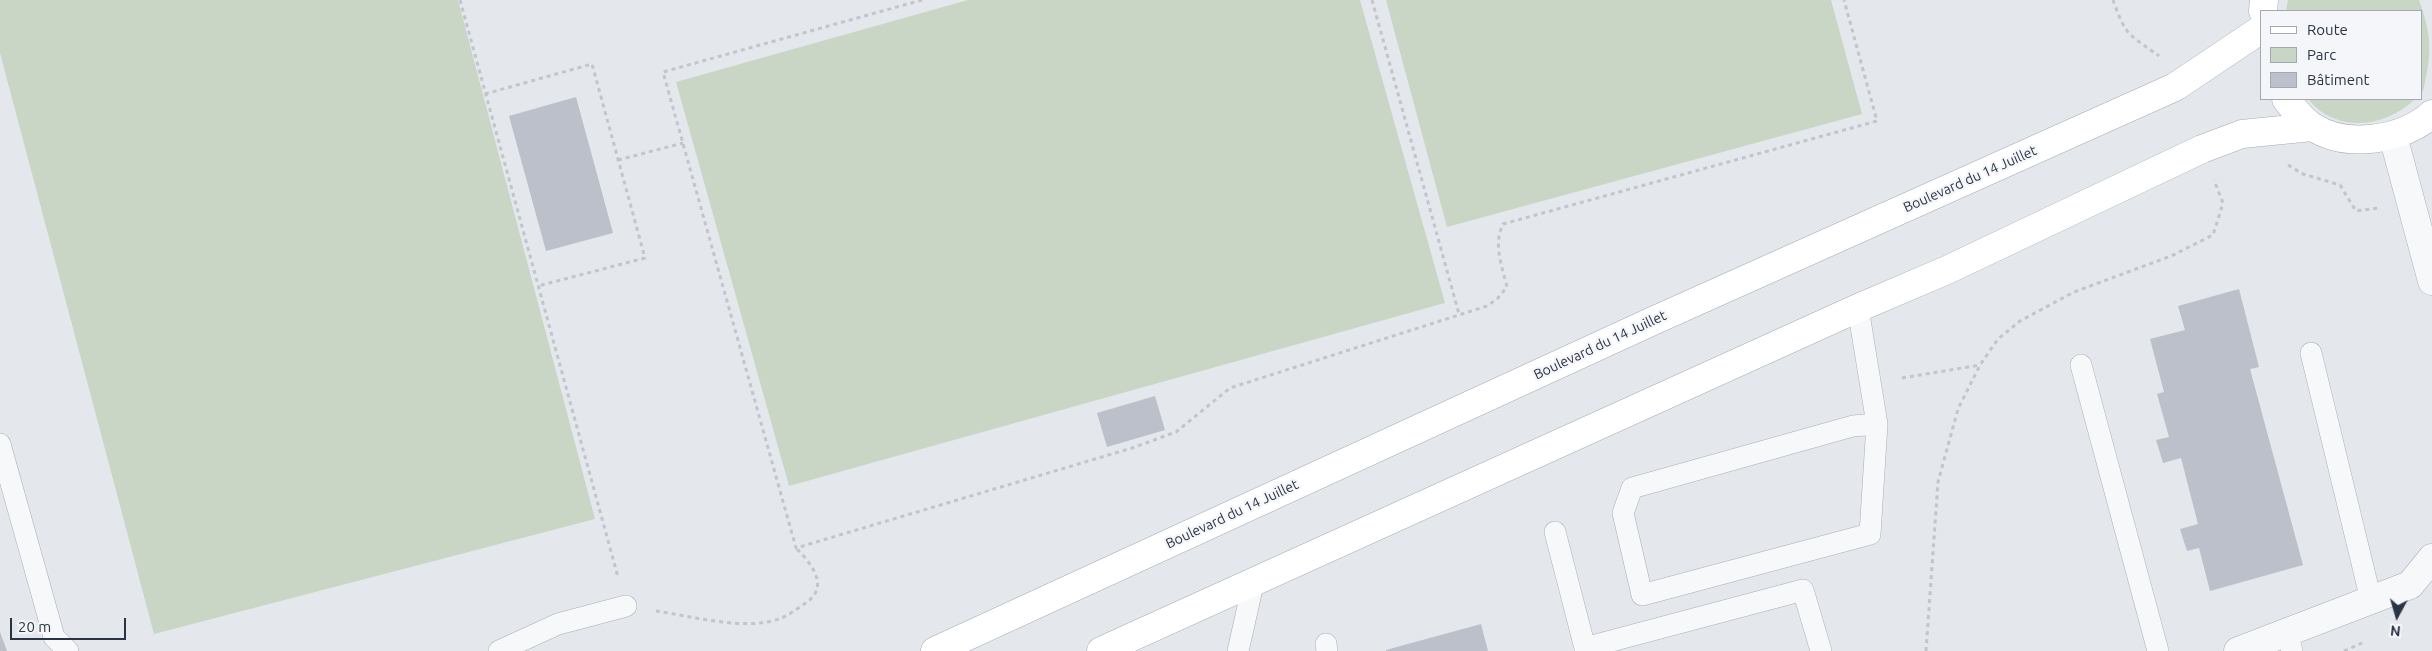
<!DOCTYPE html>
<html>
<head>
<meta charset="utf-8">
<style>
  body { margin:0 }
  #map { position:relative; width:2432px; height:651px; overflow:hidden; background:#e4e7ec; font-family:Ubuntu,sans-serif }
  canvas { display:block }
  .legend { position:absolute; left:2260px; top:10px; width:162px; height:90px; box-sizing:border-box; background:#f4f6f9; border:1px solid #a4a8b1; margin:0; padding:6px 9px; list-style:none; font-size:15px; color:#2b3445 }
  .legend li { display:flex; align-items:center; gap:10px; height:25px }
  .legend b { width:25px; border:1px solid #a4a8b1 }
  .north { position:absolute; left:2372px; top:591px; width:50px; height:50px; -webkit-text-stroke:4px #f4f6f9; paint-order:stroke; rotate:186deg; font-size:14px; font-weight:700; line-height:20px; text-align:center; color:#2b3445 }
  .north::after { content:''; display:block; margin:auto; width:18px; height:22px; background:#2b3445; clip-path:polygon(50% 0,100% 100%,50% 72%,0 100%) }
  .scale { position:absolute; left:10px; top:618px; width:116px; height:22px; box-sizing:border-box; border:2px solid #2b3445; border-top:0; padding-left:6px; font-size:15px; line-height:18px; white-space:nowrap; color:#2b3445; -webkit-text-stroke:4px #f4f6f9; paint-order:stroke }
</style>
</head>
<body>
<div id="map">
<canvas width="2432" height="651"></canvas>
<ul class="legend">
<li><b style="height:6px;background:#fff"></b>Route</li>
<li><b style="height:14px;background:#c9d6c5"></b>Parc</li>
<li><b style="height:14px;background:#bbc0ca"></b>Bâtiment</li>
</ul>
<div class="north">N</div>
<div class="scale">20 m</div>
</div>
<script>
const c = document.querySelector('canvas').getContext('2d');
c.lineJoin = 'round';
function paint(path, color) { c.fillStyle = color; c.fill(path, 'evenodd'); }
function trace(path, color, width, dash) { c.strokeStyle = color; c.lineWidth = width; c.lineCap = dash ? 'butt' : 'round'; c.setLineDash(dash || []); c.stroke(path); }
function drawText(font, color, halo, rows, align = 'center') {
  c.font = font + ' Ubuntu,sans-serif'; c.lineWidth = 4.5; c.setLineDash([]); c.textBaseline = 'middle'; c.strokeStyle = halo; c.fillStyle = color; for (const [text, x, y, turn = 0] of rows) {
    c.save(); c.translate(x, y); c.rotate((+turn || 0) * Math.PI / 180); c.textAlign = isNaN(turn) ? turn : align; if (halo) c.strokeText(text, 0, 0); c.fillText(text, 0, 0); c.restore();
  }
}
paint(new Path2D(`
  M0,0H458L595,519L154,634L0,53Z
  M968,0H1360L1445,303L789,486L676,82Z
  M1386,0H1831L1862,114L1447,227Z
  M2288,0H2419C2432,36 2432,54 2423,91L2421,93V11H2286Z
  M2308,99H2415C2385,128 2336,134 2308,99Z`), '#c9d6c5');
paint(new Path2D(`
  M576,97L613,233L546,251L509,116Z
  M2239,289L2259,367L2250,369L2303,565L2210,591L2199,548L2187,551L2180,529L2198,524L2181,458L2163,463L2156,440L2169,437L2157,394L2164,392L2150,339L2185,330L2178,306Z
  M1155,396L1165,430L1107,447L1097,413Z
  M1481,624L1488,651H1386V650Z
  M0,632L7,651H0Z`), '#bbc0ca');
const service = new Path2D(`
  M1858,308L1877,424
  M2311,353L2371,600
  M2081,365L2158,651
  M1877,424L1870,534L1642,595L1623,513L1632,488L1853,426Z
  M0,444L54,637L68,651
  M1555,532L1585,648L1803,590L1821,651
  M2287,632L2292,651
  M1326,644L1327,651
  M499,651L558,624L626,606
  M1238,651L1254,580`);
const tertiary = new Path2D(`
  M2393,136L2432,281
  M2238,651L2410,585L2432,558`);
const primary = new Path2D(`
  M2263,11L2264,0
  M2286,99C2293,108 2303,121 2313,127C2347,149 2403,140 2432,114
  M935,651L1655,320L2175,87L2260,30
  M1101,651L1858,308L1947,270L2202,149L2242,134L2312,127`);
trace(service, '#a9aeb7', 22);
trace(tertiary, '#a9aeb7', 29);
trace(primary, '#a3abb8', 29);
trace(new Path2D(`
  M460,0L618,577
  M922,0L663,72L796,548L1132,448L1176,432L1230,388L1487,306L1497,299L1507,287C1502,266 1493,244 1503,224L1877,121L1844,0
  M1372,0L1459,314
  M2113,0C2117,11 2123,29 2132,36C2141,44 2150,49 2159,56
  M485,94L592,64L645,258L538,286
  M618,160L683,143
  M2288,165L2303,174L2340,185L2356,211L2378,208
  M1902,378L1980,365
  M656,611C691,616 748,632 781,618C789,615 797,609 804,604C831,588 812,564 796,548
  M1926,651L1938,482L1958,409L1980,365L1998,339L2020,321L2074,292L2171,256L2213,235L2223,203L2214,180
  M2344,651L2362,643`), '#c2c5cb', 3, [4, 4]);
trace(service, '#f7f8fa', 21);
trace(tertiary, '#f7f8fa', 28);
trace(primary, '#fff', 28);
drawText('14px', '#2b3445', '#f4f6f9', [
  ["Boulevard du 14 Juillet",1970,179,-24],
  ["Boulevard du 14 Juillet",1600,345,-25],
  ["Boulevard du 14 Juillet",1232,514,-25]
]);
</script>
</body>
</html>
